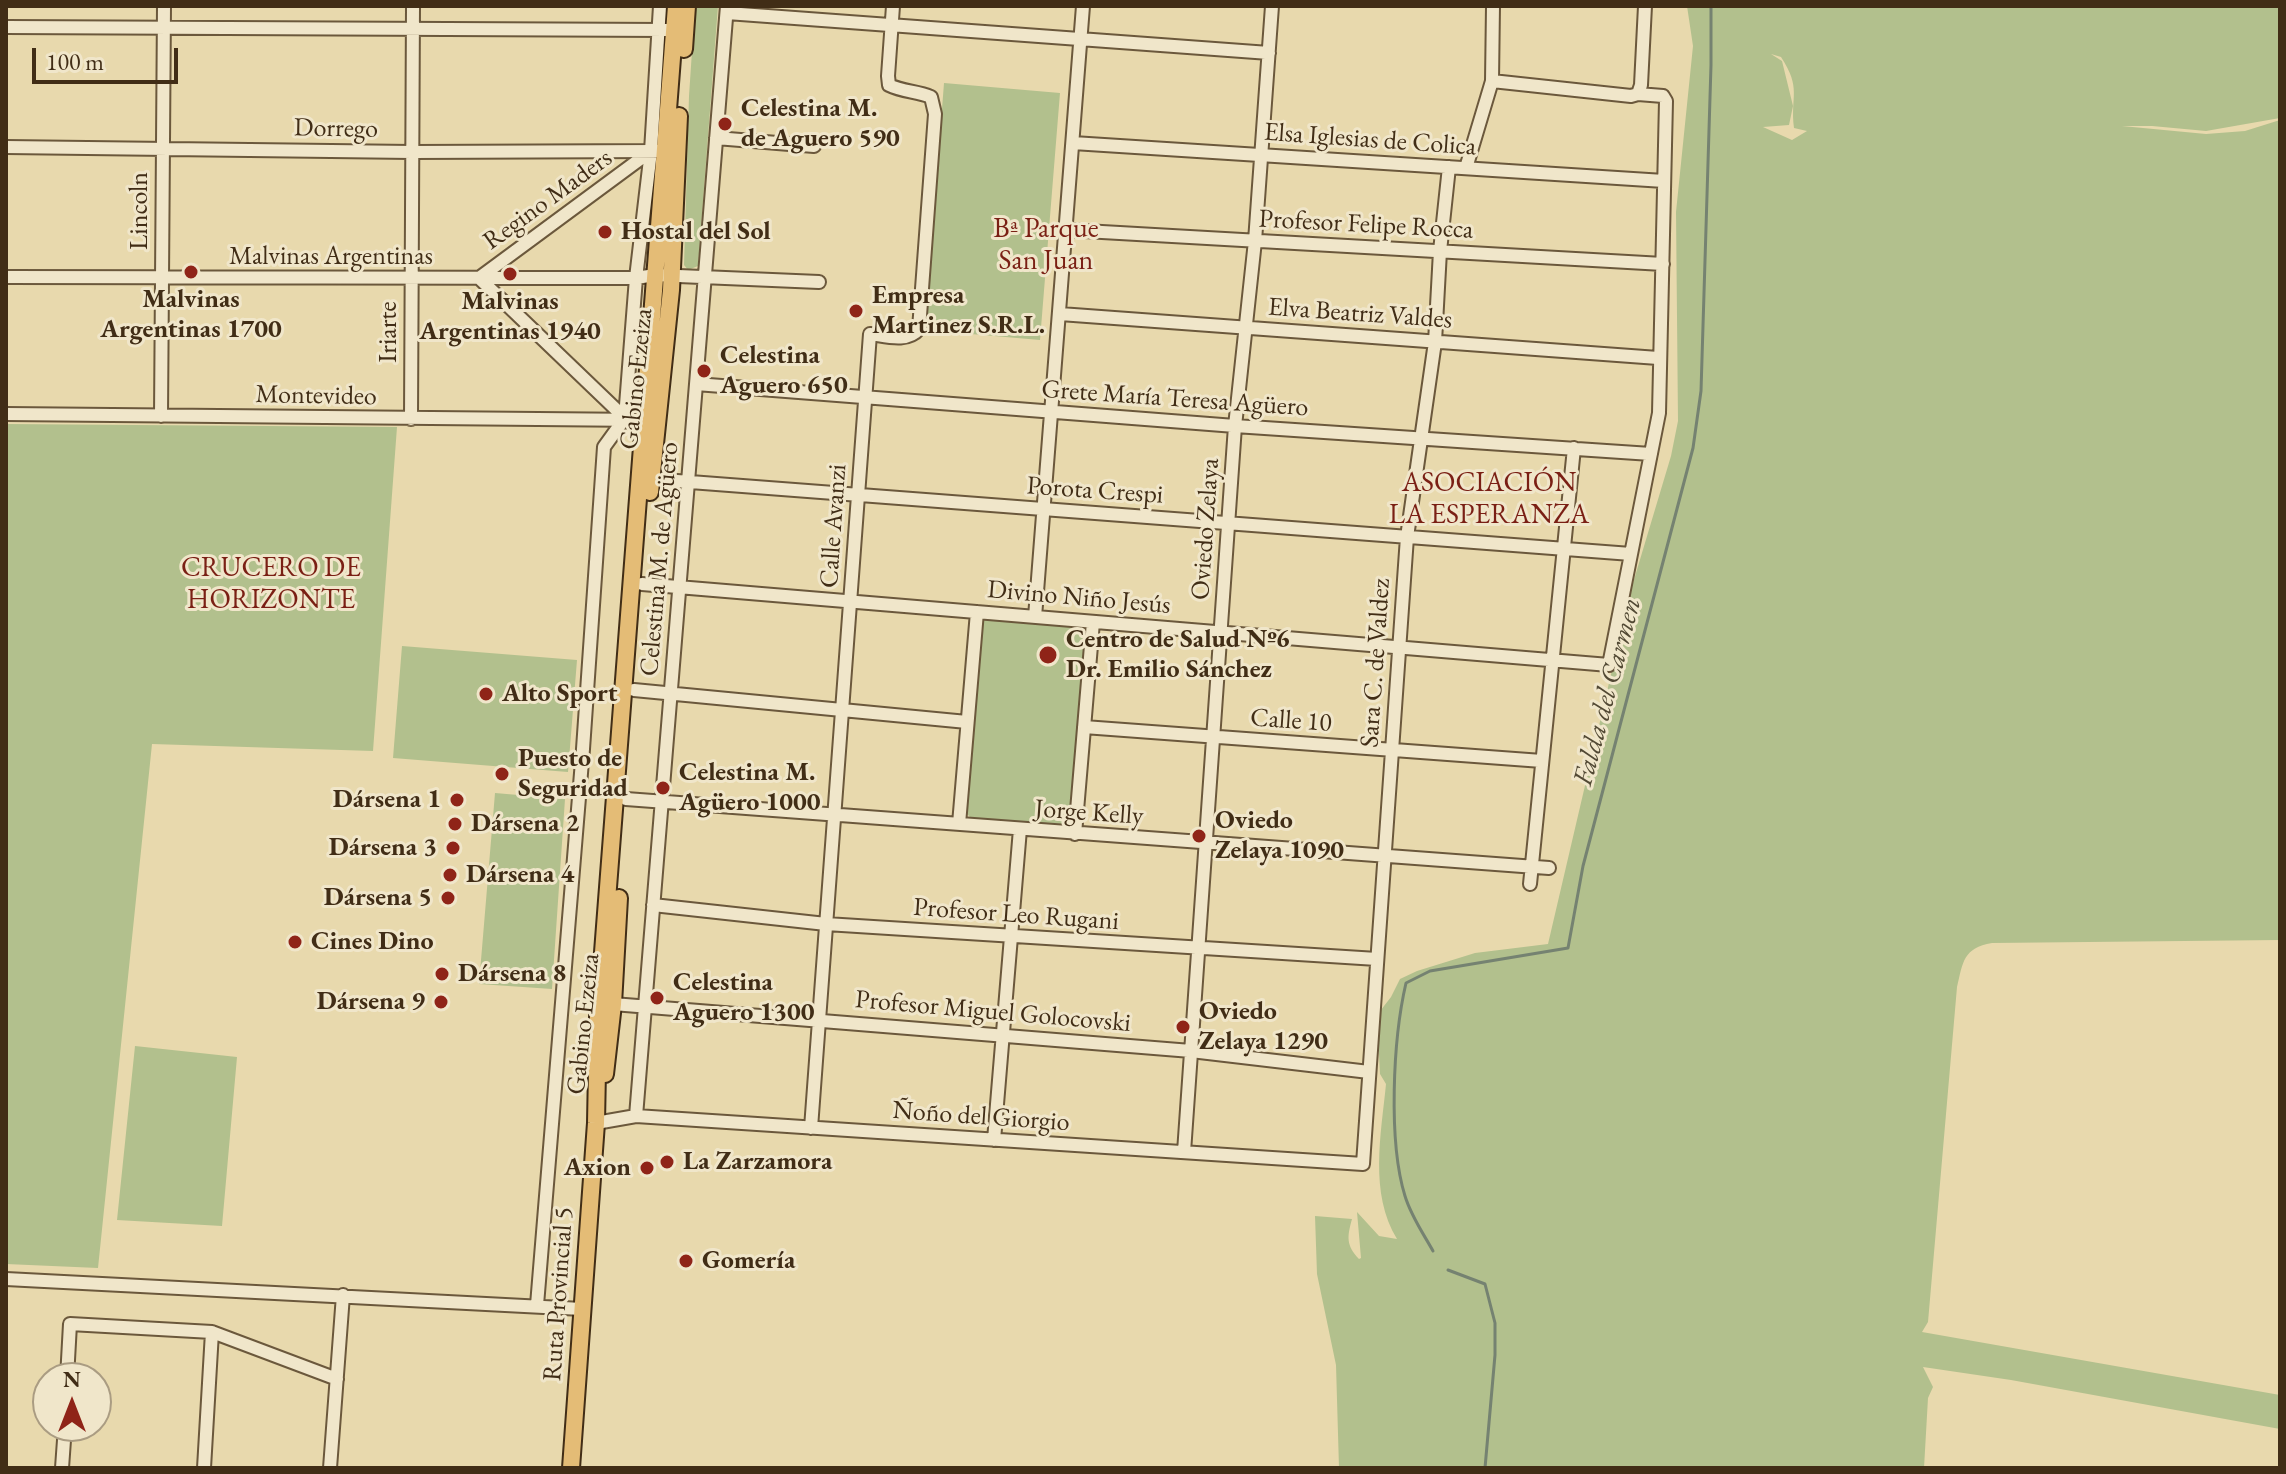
<!DOCTYPE html>
<html>
<head>
<meta charset="utf-8">
<style>
  body { margin:0 }
  #map { position:relative; width:2286px; height:1474px; overflow:hidden; background:#e8d9ad; font-family:"EB Garamond",serif }
  canvas { display:block }
  .frame { position:absolute; inset:0; border:8px solid #412d16; pointer-events:none }
  .north { position:absolute; left:32px; top:1362px; width:80px; height:80px; box-sizing:border-box; background:#f0e6ca; border:2px solid #aa9c82; border-radius:50%; rotate:0deg; font-size:22px; font-weight:700; line-height:32px; text-align:center; color:#412d16 }
  .north::after { content:''; display:block; margin:auto; width:28px; height:36px; background:#8f2418; clip-path:polygon(50% 0,100% 100%,50% 72%,0 100%) }
  .scale { position:absolute; left:32px; top:48px; width:146px; height:36px; box-sizing:border-box; border:4px solid #412d16; border-top:0; padding-left:10px; font-size:24px; line-height:28px; white-space:nowrap; color:#412d16; -webkit-text-stroke:6px #f0e6ca; paint-order:stroke }
</style>
</head>
<body>
<div id="map">
<canvas width="2286" height="1474"></canvas>
<div class="frame"></div>
<div class="north">N</div>
<div class="scale">100 m</div>
</div>
<script>
const c = document.querySelector('canvas').getContext('2d');
c.lineJoin = 'round';
function paint(path, color) { c.fillStyle = color; c.fill(path, 'evenodd'); }
function trace(path, color, width, dash) { c.strokeStyle = color; c.lineWidth = width; c.lineCap = dash ? 'butt' : 'round'; c.setLineDash(dash || []); c.stroke(path); }
function drawText(font, color, halo, rows, align = 'center') {
  c.font = font + ' "EB Garamond",serif'; c.lineWidth = 6; c.setLineDash([]); c.textBaseline = 'middle'; c.strokeStyle = halo; c.fillStyle = color; for (const [text, x, y, turn = 0] of rows) {
    c.save(); c.translate(x, y); c.rotate((+turn || 0) * Math.PI / 180); c.textAlign = isNaN(turn) ? turn : align; if (halo) c.strokeText(text, 0, 0); c.fillText(text, 0, 0); c.restore();
  }
}
paint(new Path2D(`
  M695,6H718L698,266L688,270L684,265L689,96Z
  M1687,6H2280V118L2206,131L2152,126H2122L2206,134L2245,131L2280,120V940L1992,943C1963,948 1963,962 1957,987L1928,1322L1922,1332L2280,1395V1429L2011,1380L1923,1367L1933,1387L1928,1398L1924,1468H1339L1336,1365L1317,1274L1315,1216L1352,1219C1347,1237 1346,1245 1359,1259L1361,1258L1357,1212L1379,1236L1397,1239C1369,1193 1381,1135 1386,1084L1380,1074L1377,1015L1391,997L1400,979L1417,971L1475,953L1548,944L1630,593L1671,456L1678,421L1676,212L1693,46ZM1771,54L1781,57C1802,89 1790,96 1794,128L1807,131L1792,140L1763,127L1789,125L1793,106L1782,61Z
  M944,83L1060,93L1040,340L925,330Z
  M6,424L397,427L373,751L152,744L98,1268L6,1264Z
  M987,618L1081,626L1087,636L1071,823L1068,827L975,822L966,813L981,623Z
  M402,646L577,660L568,772L393,758Z
  M495,793L565,799L552,989L479,984Z
  M135,1046L237,1057L222,1226L117,1220Z`), '#b2c08d');
trace(new Path2D(`
  M1433,1251C1423,1233 1411,1216 1405,1196C1388,1141 1393,1039 1406,983L1430,971L1568,948L1583,866L1693,448L1701,391L1711,65V6
  M1448,1270L1485,1284L1495,1323V1355L1485,1468`), '#758271', 3);
const minor = new Path2D(`
  M727,13L1269,53
  M6,27L667,30
  M1638,94L1641,85L1645,6
  M716,138L814,146
  M1073,143L1664,181
  M6,147L412,152L659,151
  M1466,168L1492,81L1493,6
  M1067,230L1663,264
  M6,277L636,278L655,275L819,282
  M1060,314L1658,358
  M696,384L1235,426L1651,454
  M6,414L644,420
  M161,416L164,6
  M625,418L479,278L651,151
  M411,419L413,6
  M651,479L1631,554
  M642,584L1609,665L1659,413L1666,101L1663,96L1638,94L1631,96L1492,81
  M1035,617L1083,6
  M634,690L967,722
  M1084,727L1542,761
  M626,799L1549,868
  M959,824L977,612
  M1075,834L1093,622
  M1530,884L1574,448
  M653,905L826,924L1377,959
  M613,1004L1191,1051L1369,1072
  M636,1116L727,6
  M596,1123L636,1116L1363,1164L1407,537L1435,342L1440,251L1449,167
  M811,1128L870,334C886,336 907,343 919,329L935,114L931,97C917,91 903,92 889,85L888,76L893,6
  M994,1140L1020,829
  M1184,1152L1235,426L1255,241L1272,6
  M6,1279L582,1309
  M537,1305L583,749L604,447L625,418L636,278L651,151L660,6
  M67,1378L70,1324L212,1332L337,1379
  M62,1468L65,1426
  M204,1468L212,1332
  M330,1468L343,1295`);
const major = new Path2D(`
  M684,49L687,6
  M650,492L671,290L679,116
  M605,1074L613,1004L619,898
  M571,1468L596,1123L598,1017L676,6`);
trace(minor, '#6b583c', 16);
trace(major, '#412d16', 20);
trace(minor, '#f0e6ca', 12);
trace(major, '#e4bc76', 16);
for (const [x, y, r, color] of [
  [725,124,8,"#8f2418"],
  [605,232,8,"#8f2418"],
  [191,272,8,"#8f2418"],
  [510,274,8,"#8f2418"],
  [856,311,8,"#8f2418"],
  [704,371,8,"#8f2418"],
  [1048,655,10,"#8f2418"],
  [486,694,8,"#8f2418"],
  [502,774,8,"#8f2418"],
  [663,788,8,"#8f2418"],
  [457,800,8,"#8f2418"],
  [455,824,8,"#8f2418"],
  [1199,836,8,"#8f2418"],
  [453,848,8,"#8f2418"],
  [450,875,8,"#8f2418"],
  [448,898,8,"#8f2418"],
  [295,942,8,"#8f2418"],
  [442,974,8,"#8f2418"],
  [657,998,8,"#8f2418"],
  [441,1002,8,"#8f2418"],
  [1183,1027,8,"#8f2418"],
  [667,1162,8,"#8f2418"],
  [647,1168,8,"#8f2418"],
  [686,1261,8,"#8f2418"]
]) { const dot = new Path2D(); dot.arc(x, y, r, 0, 2 * Math.PI); c.fillStyle = color; c.fill(dot); trace(dot, '#f0e6ca', 3); }
drawText('bold 26px', '#412d16', '#f0e6ca', [
  ["Celestina M.",741,109],
  ["de Aguero 590",741,139],
  ["Hostal del Sol",621,232],
  ["Empresa",872,296],
  ["Martinez S.R.L.",872,326],
  ["Malvinas",191,300,"center"],
  ["Argentinas 1700",191,330,"center"],
  ["Malvinas",510,302,"center"],
  ["Argentinas 1940",510,332,"center"],
  ["Celestina",720,356],
  ["Aguero 650",720,386],
  ["Centro de Salud Nº6",1066,640],
  ["Dr. Emilio Sánchez",1066,670],
  ["Alto Sport",502,694],
  ["Puesto de",518,759],
  ["Seguridad",518,789],
  ["Celestina M.",679,773],
  ["Agüero 1000",679,803],
  ["Dársena 1",441,800,"right"],
  ["Oviedo",1215,821],
  ["Zelaya 1090",1215,851],
  ["Dársena 2",471,824],
  ["Dársena 3",437,848,"right"],
  ["Dársena 4",466,875],
  ["Dársena 5",432,898,"right"],
  ["Cines Dino",311,942],
  ["Dársena 8",458,974],
  ["Celestina",673,983],
  ["Aguero 1300",673,1013],
  ["Dársena 9",425,1002,"right"],
  ["Oviedo",1199,1012],
  ["Zelaya 1290",1199,1042],
  ["La Zarzamora",683,1162],
  ["Axion",631,1168,"right"],
  ["Gomería",702,1261]
], 'left');
drawText('26px', '#412d16', '#f0e6ca', [
  ["Dorrego",336,129,1],
  ["Elsa Iglesias de Colica",1370,140,4],
  ["Regino Maders",548,200,-36],
  ["Lincoln",140,211,-90],
  ["Profesor Felipe Rocca",1366,225,3],
  ["Malvinas Argentinas",331,257],
  ["Elva Beatriz Valdes",1360,314,4],
  ["Iriarte",389,332,-90],
  ["Gabino Ezeiza",637,379,-84],
  ["Montevideo",316,396,1],
  ["Grete María Teresa Agüero",1175,399,4],
  ["Porota Crespi",1095,491,4],
  ["Calle Avanzi",834,526,-86],
  ["Oviedo Zelaya",1206,529,-86],
  ["Celestina M. de Agüero",660,559,-85],
  ["Divino Niño Jesús",1079,598,5],
  ["Sara C. de Valdez",1376,663,-86],
  ["Calle 10",1291,721,4],
  ["Jorge Kelly",1089,813,4],
  ["Profesor Leo Rugani",1016,915,4],
  ["Profesor Miguel Golocovski",993,1012,5],
  ["Gabino Ezeiza",584,1024,-84],
  ["Ñoño del Giorgio",981,1117,4],
  ["Ruta Provincial 5",559,1294,-86]
]);
drawText('28px', '#7a1f14', '#f0e6ca', [
  ["Bª Parque",1046,229],
  ["San Juan",1046,261],
  ["ASOCIACIÓN",1489,483],
  ["LA ESPERANZA",1489,515],
  ["CRUCERO DE",271,568],
  ["HORIZONTE",271,600]
]);
drawText('italic 28px', '#524934', '#f0e6ca', [
  ["Falda del Carmen",1608,692,-75]
]);
</script>
</body>
</html>
